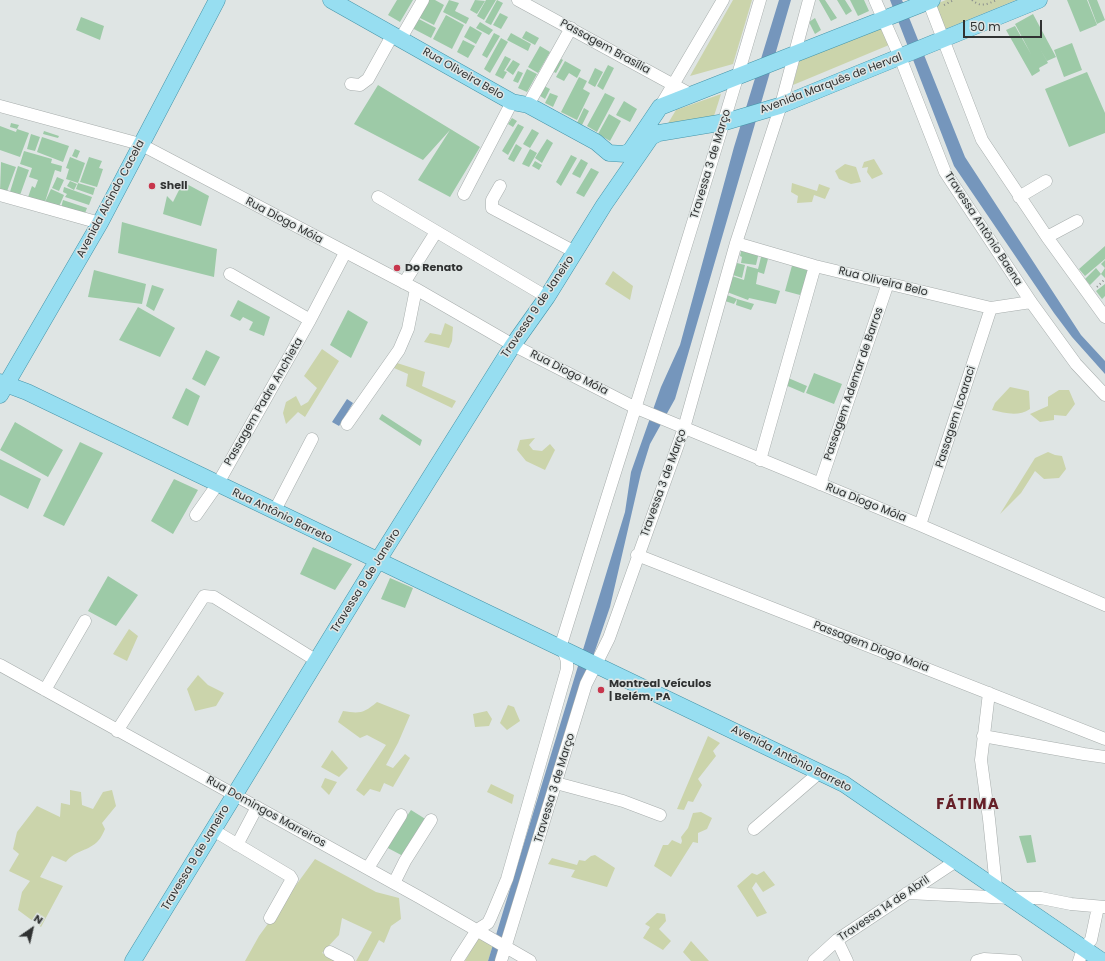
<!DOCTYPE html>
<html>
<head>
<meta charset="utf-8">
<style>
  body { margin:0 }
  #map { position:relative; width:1105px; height:961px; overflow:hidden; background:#dfe5e4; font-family:Poppins,sans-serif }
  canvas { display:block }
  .north { position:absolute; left:12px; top:909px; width:40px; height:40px; -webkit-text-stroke:3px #dfe5e4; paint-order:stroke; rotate:34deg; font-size:11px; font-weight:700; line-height:16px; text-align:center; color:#303232 }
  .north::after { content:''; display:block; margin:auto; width:14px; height:18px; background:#303232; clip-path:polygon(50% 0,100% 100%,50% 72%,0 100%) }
  .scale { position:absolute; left:963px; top:20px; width:79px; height:18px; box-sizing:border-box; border:2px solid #303232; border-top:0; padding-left:5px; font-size:12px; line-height:14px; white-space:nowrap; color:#303232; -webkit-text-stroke:3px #dfe5e4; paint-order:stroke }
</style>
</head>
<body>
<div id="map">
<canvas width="1105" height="961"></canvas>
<div class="north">N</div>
<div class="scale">50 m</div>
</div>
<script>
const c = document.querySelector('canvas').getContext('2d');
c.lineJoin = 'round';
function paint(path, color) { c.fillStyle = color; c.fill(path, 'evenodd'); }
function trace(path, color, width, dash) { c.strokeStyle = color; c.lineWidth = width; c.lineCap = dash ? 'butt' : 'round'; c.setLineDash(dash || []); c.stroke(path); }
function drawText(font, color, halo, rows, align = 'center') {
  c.font = font + ' Poppins,sans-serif'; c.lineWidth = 3; c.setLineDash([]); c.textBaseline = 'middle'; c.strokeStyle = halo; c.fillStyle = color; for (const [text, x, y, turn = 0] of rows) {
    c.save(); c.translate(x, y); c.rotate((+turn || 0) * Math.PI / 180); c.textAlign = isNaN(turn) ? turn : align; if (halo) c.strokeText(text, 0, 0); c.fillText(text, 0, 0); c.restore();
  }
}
paint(new Path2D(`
  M733,0H752L733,64L690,76Z
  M946,0H1016L943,30L933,5Z
  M881,23L889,45L793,85L801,54Z
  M721,94L714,116L667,125L676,110Z
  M874,159L883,174L872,179L867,172L868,167L862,168L864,162Z
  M845,164L856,167L861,182L851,184L839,179L835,171Z
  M792,183L817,191L819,184L830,188L825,199L814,195L812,202L797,203L798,196L791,192Z
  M613,271L633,286L630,300L605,284Z
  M445,323L453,327L452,341L449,348L424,342L430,333L441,335Z
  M322,349L339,361L305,417L298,412L286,424L283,413L286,402L296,396L301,406L308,402L317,388L304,376Z
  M397,363L425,372L422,386L456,401L452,408L406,386L408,374L394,368Z
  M1010,387L1029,391L1030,409C1018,417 1005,413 992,410L995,403Z
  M1059,390H1069L1075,404L1066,416L1054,415V420L1040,422L1030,414L1048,406V397Z
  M535,438L529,445L533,450L542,451L550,444L555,450L545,470L526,461L517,450L520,440Z
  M1048,452L1055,455L1062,456L1066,469L1059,478L1044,479L1035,471L1021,493L1000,514L1035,458Z
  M129,629L138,636L127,661L113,654Z
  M198,675L208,685L224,693L216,706L195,711L187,689Z
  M377,702L410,715L398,743L386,765L393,768L405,754L410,758L393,787L384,783L380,792L370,789L364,796L356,790L386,745L367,735L360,738L338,722L343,711C360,714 364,713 377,702Z
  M508,705L514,707L520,721L507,730L500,723Z
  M487,711L492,719L489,726L475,727L473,714Z
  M708,736L720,743L713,751L716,756L698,779L702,785L693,802L688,801L684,810L677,809Z
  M332,750L348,768L339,777L321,767Z
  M325,778L337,782L329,795L321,787Z
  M491,784L514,795L512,804L487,792Z
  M70,790L81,792L82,805L93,809L103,792L112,790L116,806L102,823L105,829C103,833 101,838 98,841C89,851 75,850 66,862L52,856L40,877L63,886L41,927L18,910L22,892L30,881L9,871L19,854L13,849L17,832L37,806L60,817L61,803L70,805Z
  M701,812L712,818L707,829L698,833V843L693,842L671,877L654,866L663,845H668L672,840L681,844L682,841L681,837L688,828L693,813Z
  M595,855L615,868L607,887L571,877L575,870L548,864L552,858L577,865L579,860L585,861L591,856Z
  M315,859L376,892L399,898L401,919L391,926L384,943L379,940L368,961H356L372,932L342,918L339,935L322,953L338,961H245L259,936Z
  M764,871L775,885L763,892L756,882L752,888L767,913L757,917L737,886L752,873L757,875Z
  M657,913L665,914L666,921L659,929L671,941L663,950L643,938L650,927L645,924Z
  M478,938L493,945L488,961H465Z
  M691,941L709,961H691L683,952Z`), '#cbd4ab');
paint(new Path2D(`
  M779,0H791L675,399L650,444L641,473L610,607L586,677L495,961H488L625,512L631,472L661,387L680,345L734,147Z
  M890,0H902L965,157L1081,335L1105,361V374L1072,337L1054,313L954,166Z
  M347,399L353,403L339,426L332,422Z`), '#7596bc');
paint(new Path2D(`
  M397,0H413L400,22L388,15Z
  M427,0H435L444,5L434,25L418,17Z
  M449,0L459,3L455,11L469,18L466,24L443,12Z
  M475,0L485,1L477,14L470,10Z
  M486,0H496L484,20L477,16Z
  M497,0L503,3L491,25L485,22Z
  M819,0H825L837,18L831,21Z
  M837,0H845L852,11L846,15Z
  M850,0H864L869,11L858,16Z
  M1067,0H1087L1097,25L1080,32Z
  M1088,0H1097L1105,20L1097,24Z
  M500,13L508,17L501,29L493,25Z
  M1033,14L1056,57L1047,61L1039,47L1048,63L1039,68L1040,71L1032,76L1006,30L1015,26L1031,54L1015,24Z
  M446,15L464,25L452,49L433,39Z
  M81,17L104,26L100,40L76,30Z
  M417,18L436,28L431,38L412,28Z
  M815,18L821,30L815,34L809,22Z
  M480,22L493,30L489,35L476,28Z
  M470,26L482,33L476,44L464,37Z
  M526,31L539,38L535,45L522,38Z
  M494,33L500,36L487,58L482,55Z
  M511,33L531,44L528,51L507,40Z
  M501,38L508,42L490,73L484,69Z
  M463,40L475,46L468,58L457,52Z
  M1072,43L1082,70L1064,77L1054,50Z
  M540,46L550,52L538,73L528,67Z
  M505,56L511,59L504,71L507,72L503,79L495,75Z
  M557,56L563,60L556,73L550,70Z
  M513,60L520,64L513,75L506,70Z
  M565,61L581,70L577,78L569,73L564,81L556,77Z
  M608,65L614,68L603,90L597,86Z
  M595,68L603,72L595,87L588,83Z
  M527,69L537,74L527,92L518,88Z
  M518,71L523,73L518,83L513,81Z
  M1087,72L1105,113V133L1069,147L1045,89Z
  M579,77L587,81L583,89L590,93L577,120L561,112Z
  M378,85L480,147L450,197L418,180L450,130L423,160L354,124Z
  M542,85L550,89L545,99L537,94Z
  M550,93L558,96L553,107L545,103Z
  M605,93L615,98L597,132L587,126Z
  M624,101L637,109L630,122L616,115Z
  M584,108L589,111L582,125L577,123Z
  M609,114L621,121L610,141L598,134Z
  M512,118L517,121L513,127L508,124Z
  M11,123L19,125L17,129L10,127Z
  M518,124L524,127L508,155L502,151Z
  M0,126L16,132L17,129L29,133L20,157L0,150Z
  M532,129L539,133L530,148L523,144Z
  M44,131L59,136L58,138L43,134Z
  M31,134L40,137L35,151L27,149Z
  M42,137L69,146L63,162L37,152Z
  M547,139L553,143L542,163L535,158Z
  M516,144L522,148L514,162L508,159Z
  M75,149L80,151L77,158L72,156Z
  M530,149L537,153L529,167L522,164Z
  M24,151L52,159L51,163L62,166L61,172L55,170L44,205L27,200L32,186L35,188L38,180L29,177L32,168L20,164Z
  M571,155L577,158L561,186L556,182Z
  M70,157L85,163L78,183L66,179L69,169L66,168Z
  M89,157L102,161L99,168L103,169L97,187L80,182Z
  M581,159L588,163L580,178L572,174Z
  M535,161L542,165L539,170L532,166Z
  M1,162L16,167L6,194L0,192Z
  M18,166L29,170L19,198L9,195Z
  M591,168L599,172L584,197L576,193Z
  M57,177L64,180L59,191L52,188Z
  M70,181L77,184L74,190L67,186Z
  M183,182L209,196L201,226L163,214L167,196L173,202Z
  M78,183L95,188L93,195L76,189Z
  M64,187L92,197L89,205L65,197L67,194L63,192Z
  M51,189L64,195L58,209L45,202Z
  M63,200L87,208L84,216L61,208Z
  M122,222L217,249L214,277L118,253Z
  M1105,246V259L1085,276L1079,269Z
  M742,247L759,252L756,265L741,263L742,257L740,256Z
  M762,253L769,255L764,274L758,272L756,284L780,291L776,304L749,298L748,300L727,292L732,276L744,280L747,266L758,269Z
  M1105,260V278L1101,274L1105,268L1101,264Z
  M793,262L810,267L800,295L785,291Z
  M737,263L745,265L742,278L733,275Z
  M1096,268L1101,274L1090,285L1085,279Z
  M94,270L146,284L142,304L88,297Z
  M1105,284V296L1102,299L1096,291Z
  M152,285L164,289L154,311L146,306Z
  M727,295L737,299L734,304L725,301Z
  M737,299L754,304L751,310L736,305Z
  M238,300L270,317L264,336L249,330L253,322L243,317L240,321L230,316Z
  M138,307L175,328L160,357L119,340Z
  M348,310L368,322L351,358L330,345Z
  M206,350L220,357L205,386L192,379Z
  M814,373L842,384L834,404L806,393Z
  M786,377L807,386L804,393L783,384Z
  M186,388L200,396L188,426L172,418Z
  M382,414L422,440L420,446L379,419Z
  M15,422L63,450L48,477L0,450Z
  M80,442L103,453L64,526L43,516Z
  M0,459L41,479L28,509L0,495Z
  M174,479L198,490L173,534L151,521Z
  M313,547L352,564L335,590L300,574Z
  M108,576L138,595L116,626L88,611Z
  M390,578L413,588L405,608L381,599Z
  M411,810L427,820L403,856L386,847Z
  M1031,835L1036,862L1027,863L1019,836Z`), '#9dcaa7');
const minor = new Path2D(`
  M518,0L692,95
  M875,0L900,57L945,172L1031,302L1076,364L1105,395
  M928,0L982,140L1047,237L1105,317
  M401,38L423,0
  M351,84L360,85L368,79L393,34
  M528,105L571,28
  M0,106L140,144L416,289L513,345L634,407L920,525L1105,605
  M660,107L723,0
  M500,186L492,200V208L575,252
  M464,194L512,102
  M0,195L100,223
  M378,197L547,297
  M1019,197L1046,181
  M1047,237L1077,221
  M736,243L815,266L991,308L1031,302
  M230,274L310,320
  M404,283L436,232
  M347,424L399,350L408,329L416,289
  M760,460L815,266
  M820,484L888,283
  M274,512L312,439
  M196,515L217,485L310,320L345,253
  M920,525L991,308
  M637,555L1105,739
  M560,648C627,432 697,217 760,0
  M0,665L419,897L530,961
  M45,690L85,621
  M989,693L981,760L989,819L996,887
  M117,731L204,596L214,597L317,661
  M983,736L1084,754L1105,757
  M556,783L623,801L660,815
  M754,829L820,772
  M213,830L290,876L292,879L270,918
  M237,845L257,807
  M368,868L401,815
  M394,883L405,861L431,820
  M907,893L1012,898H1041L1071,904L1105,907
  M837,940L847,961
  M330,952L348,961
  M457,961L477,930L488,923L491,917L507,879L567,669V661L563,649
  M501,961L586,684L609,638L684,428L736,243L781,105L809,0
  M814,961L837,940L956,861
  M977,961L984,959L1016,961
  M1079,961L1083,949L1091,940L1098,907`);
const major = new Path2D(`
  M331,0L512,102L528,105L596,142L609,153L625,154L631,150L660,107L932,0
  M0,382L27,392L844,784L1102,961
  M0,395L100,223L217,0
  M133,961L377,562L513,345L547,297L604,205L651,137L659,133L725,122L779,106L1039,0`);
trace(minor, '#a7adac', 13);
trace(major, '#4594a8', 17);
trace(new Path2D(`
  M972,0C981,8 987,4 997,0
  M944,5L954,0
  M1097,287L1105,279`), '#8a8e8d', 2, [1, 3]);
trace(minor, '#fff', 12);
trace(major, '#97def1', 16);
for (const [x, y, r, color] of [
  [152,186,4,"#c7364c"],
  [397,268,4,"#c7364c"],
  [601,690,4,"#c7364c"]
]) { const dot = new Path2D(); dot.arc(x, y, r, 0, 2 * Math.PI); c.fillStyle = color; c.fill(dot); trace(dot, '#dfe5e4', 1.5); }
drawText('11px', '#303232', '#dfe5e4', [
  ["Passagem Brasília",605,47,29],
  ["Rua Oliveira Belo",463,74,30],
  ["Avenida Marquês de Herval",831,84,-21],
  ["Travessa 3 de Março",711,164,-73],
  ["Avenida Alcindo Cacela",111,199,-62],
  ["Rua Diogo Móia",284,221,28],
  ["Travessa Antônio Baena",983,229,57],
  ["Rua Oliveira Belo",883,282,14],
  ["Travessa 9 de Janeiro",538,307,-56],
  ["Rua Diogo Móia",569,373,27],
  ["Passagem Ademar de Barros",854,384,-71],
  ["Passagem Padre Anchieta",264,402,-60],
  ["Passagem Icoaraci",956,417,-72],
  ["Travessa 3 de Março",664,483,-70],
  ["Rua Diogo Móia",866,503,22],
  ["Rua Antônio Barreto",282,516,26],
  ["Travessa 9 de Janeiro",366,581,-58],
  ["Passagem Diogo Moia",871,647,21],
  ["Avenida Antônio Barreto",791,759,27],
  ["Travessa 3 de Março",555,788,-73],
  ["Rua Domingos Marreiros",266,812,29],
  ["Travessa 9 de Janeiro",196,858,-59],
  ["Travessa 14 de Abril",884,909,-34]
]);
drawText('bold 11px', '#303232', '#dfe5e4', [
  ["Shell",160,186],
  ["Do Renato",405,268],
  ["Montreal Veículos",609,684],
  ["| Belém, PA",609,697]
], 'left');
c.letterSpacing = '1px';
drawText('bold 15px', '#662028', '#dfe5e4', [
  ["FÁTIMA",968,805]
]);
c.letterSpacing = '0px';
</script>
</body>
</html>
